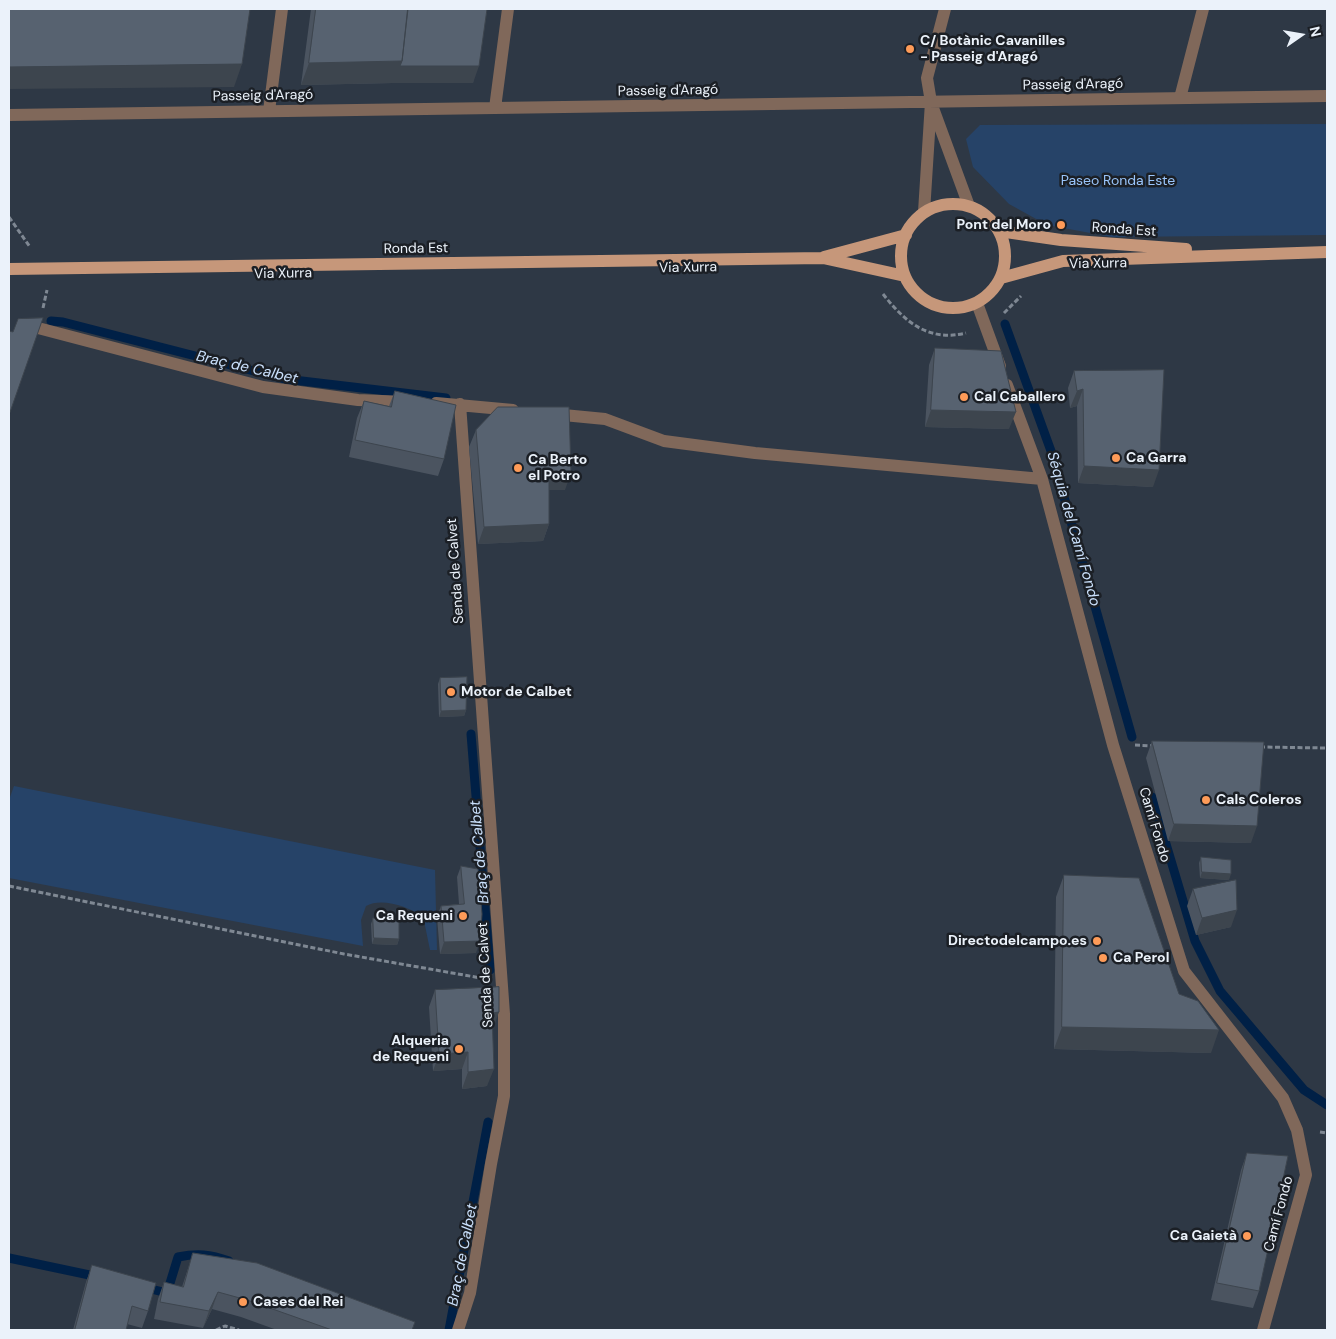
<!DOCTYPE html>
<html>
<head>
<meta charset="utf-8">
<style>
  body { margin:0 }
  #map { position:relative; width:1336px; height:1339px; overflow:hidden; background:#2e3845; font-family:"DM Sans",sans-serif }
  canvas { display:block }
  .frame { position:absolute; inset:0; border:10px solid #ebf2fa; pointer-events:none }
  .north { position:absolute; left:1276px; top:10px; width:50px; height:50px; -webkit-text-stroke:4px #1b1f25; paint-order:stroke; rotate:77deg; font-size:14px; font-weight:700; line-height:20px; text-align:center; color:#ebf2fa }
  .north::after { content:''; display:block; margin:auto; width:18px; height:22px; background:#ebf2fa; clip-path:polygon(50% 0,100% 100%,50% 72%,0 100%) }
</style>
</head>
<body>
<div id="map">
<canvas width="1336" height="1339"></canvas>
<div class="frame"></div>
<div class="north">N</div>
</div>
<script>
const c = document.querySelector('canvas').getContext('2d');
c.lineJoin = 'round';
function paint(path, color) { c.fillStyle = color; c.fill(path, 'evenodd'); }
function trace(path, color, width, dash) { c.strokeStyle = color; c.lineWidth = width; c.lineCap = dash ? 'butt' : 'round'; c.setLineDash(dash || []); c.stroke(path); }
function drawText(font, color, halo, rows, align = 'center') {
  c.font = font + ' "DM Sans",sans-serif'; c.lineWidth = 5; c.setLineDash([]); c.textBaseline = 'middle'; c.strokeStyle = halo; c.fillStyle = color; for (const [text, x, y, turn = 0] of rows) {
    c.save(); c.translate(x, y); c.rotate((+turn || 0) * Math.PI / 180); c.textAlign = isNaN(turn) ? turn : align; if (halo) c.strokeText(text, 0, 0); c.fillText(text, 0, 0); c.restore();
  }
}
paint(new Path2D(`
  M1327,124V235L1112,237L1047,225L1009,204L973,167L966,139L980,125Z
  M14,786L435,870L437,950H430L423,916C408,907 382,897 366,906L361,920L363,946L9,878V800Z`), '#264368');
trace(new Path2D(`
  M51,321L63,322L285,379L446,398
  M1005,324L1051,451L1132,737
  M471,734L490,970
  M1152,797L1195,941L1220,991L1304,1090L1327,1105
  M9,1258L99,1277
  M143,1287L167,1293L178,1257C197,1253 210,1254 229,1261
  M449,1330L488,1122`), '#002046', 9);
trace(new Path2D(`
  M9,217L30,247
  M883,294C905,322 928,342 966,333
  M43,308L47,290
  M1004,313L1021,296
  M1135,745L1154,746
  M1260,747L1327,748
  M9,886L344,954L481,978
  M1320,1132L1327,1133
  M216,1330L225,1326L239,1330`), '#7f8893', 3, [5, 2.5]);
trace(new Path2D(`
  M1180,98L1203,9
  M495,108L508,9
  M933,108L969,206
  M269,111L282,9
  M9,115L1327,96
  M924,212L931,102L927,78L945,9
  M977,303L1000,366
  M38,328L263,387L358,400L406,402
  M1007,385L1042,479L1113,745L1184,971L1283,1098L1297,1130L1306,1175L1263,1330
  M436,403L513,410
  M553,414L605,419L664,441L755,453L1042,479
  M458,1330L470,1293L491,1164L504,1096V1014L460,404`), '#80685a', 12);
trace(new Path2D(`
  M901 256a52 52 0 1 1 104 0a52 52 0 1 1-104 0Z
  M999,231L1061,240L1186,249
  M824,257L906,235
  M9,269L823,258L905,276
  M1001,278L1063,261L1327,252`), '#c6977a', 12);
paint(new Path2D(`
  M311,9H487L473,83H393L301,85Z
  M935,348L1009,429L925,427L929,365Z
  M1074,371L1153,487L1078,483L1077,406L1070,408L1068,388Z
  M395,391L444,459L438,476L349,457L357,418L364,401L389,406Z
  M476,430L565,490H549V524L543,541L478,544L469,447Z
  M440,678L466,710L464,716L439,717L438,684Z
  M1152,741L1251,843L1168,841L1146,758Z
  M1201,857L1229,880L1200,878L1199,863Z
  M461,866L476,953L440,954L437,917L441,906L459,904L457,877Z
  M1064,875L1179,994L1211,1053L1054,1049L1056,897Z
  M1193,889L1231,927L1196,935L1187,906Z
  M373,918L399,939L397,945L372,944L371,924Z
  M435,990L493,1029L487,1086L462,1089V1069L433,1071L429,1007Z
  M1247,1153L1259,1291L1253,1308L1211,1300L1241,1170Z
  M193,1253L412,1330H277L241,1317L212,1309L203,1328L154,1319L158,1299L164,1282L182,1287Z
  M92,1265L148,1311L142,1328L127,1324L126,1330H73L86,1282Z`), '#4b5460');
paint(new Path2D(`
  M402,61L479,66L473,83H393L301,85L309,63Z
  M242,64L234,87L9,89V67Z
  M1083,389L1077,406L1070,408L1077,391Z
  M931,410L1016,412L1009,429L925,427Z
  M1084,466L1159,470L1153,487L1078,483Z
  M549,473H571L565,490H543Z
  M549,524L543,541L478,544L484,527Z
  M466,710L464,716L439,717L441,711Z
  M1174,824L1257,826L1251,843L1168,841Z
  M1202,872L1231,874L1229,880L1200,878Z
  M1237,910L1231,927L1196,935L1202,918Z
  M374,938L399,939L397,945L372,944Z
  M480,941L476,953L440,954L444,942Z
  M499,1012L493,1029L486,1030L492,1013Z
  M1062,1027L1219,1030L1211,1053L1054,1049Z
  M468,1052L462,1069L433,1071L439,1054Z
  M494,1069L487,1086L462,1089L468,1072Z
  M218,1292L212,1309L203,1328L209,1311Z`), '#3d454e');
const building = new Path2D(`
  M9,9H250L242,64L9,67Z
  M316,9H408L402,61L309,63Z
  M408,9H487L479,66H400L402,61Z
  M43,318L9,415V331L13,332L18,319Z
  M935,348L1001,351L1016,412L931,410Z
  M1164,370L1159,470L1084,466L1083,389L1077,391L1074,371Z
  M395,391L456,405L444,459L355,440L364,401L391,407Z
  M498,407H569L571,473H549V524L484,527L476,430Z
  M467,677L466,710L441,711L440,678Z
  M1152,741L1264,742L1257,826L1174,824Z
  M1201,857L1231,860V874L1202,872Z
  M461,866L478,869L482,914L480,941L444,942L441,906L464,904Z
  M1064,875L1139,878L1179,994L1198,1001L1219,1030L1062,1027Z
  M1236,880L1237,910L1202,918L1193,889Z
  M373,918L399,921V939L374,938Z
  M499,987V1012L492,1013L494,1069L468,1072V1052L439,1054L435,990Z
  M1247,1153L1288,1156L1259,1291L1217,1283Z
  M193,1253L257,1263L415,1322L412,1330H332L247,1300L218,1292L209,1311L160,1302L164,1282L183,1287Z
  M92,1265L156,1283L148,1311L132,1306L126,1330H75Z`);
paint(building, '#576270');
trace(building, '#3d454e', 1);
for (const [x, y, r, color] of [
  [910,49,5,"#fe9b58"],
  [1061,225,5,"#fe9b58"],
  [964,397,5,"#fe9b58"],
  [1116,458,5,"#fe9b58"],
  [518,468,5,"#fe9b58"],
  [451,692,5,"#fe9b58"],
  [1206,800,5,"#fe9b58"],
  [463,916,5,"#fe9b58"],
  [1097,941,5,"#fe9b58"],
  [1103,958,5,"#fe9b58"],
  [459,1049,5,"#fe9b58"],
  [1247,1236,5,"#fe9b58"],
  [243,1302,5,"#fe9b58"]
]) { const dot = new Path2D(); dot.arc(x, y, r, 0, 2 * Math.PI); c.fillStyle = color; c.fill(dot); trace(dot, '#1b1f25', 2); }
drawText('bold 14px', '#ebf2fa', '#1b1f25', [
  ["C/ Botànic Cavanilles",920,41],
  ["- Passeig d'Aragó",920,57],
  ["Pont del Moro",1051,225,"right"],
  ["Cal Caballero",974,397],
  ["Ca Garra",1126,458],
  ["Ca Berto",528,460],
  ["el Potro",528,476],
  ["Motor de Calbet",461,692],
  ["Cals Coleros",1216,800],
  ["Ca Requeni",453,916,"right"],
  ["Directodelcampo.es",1087,941,"right"],
  ["Ca Perol",1113,958],
  ["Alqueria",449,1041,"right"],
  ["de Requeni",449,1057,"right"],
  ["Ca Gaietà",1237,1236,"right"],
  ["Cases del Rei",253,1302]
], 'left');
drawText('14px', '#ebf2fa', '#1b1f25', [
  ["Passeig d'Aragó",1073,85,-1],
  ["Passeig d'Aragó",668,91,-1],
  ["Passeig d'Aragó",263,96,-1],
  ["Ronda Est",1124,230,4],
  ["Ronda Est",416,249,-1],
  ["Via Xurra",1098,264,-1],
  ["Via Xurra",688,268,-1],
  ["Via Xurra",283,274,-1],
  ["Senda de Calvet",456,571,-94],
  ["Camí Fondo",1154,825,73],
  ["Senda de Calvet",486,975,-93],
  ["Camí Fondo",1279,1214,-75]
]);
drawText('14px', '#9ac5fb', '#1b1f25', [
  ["Paseo Ronda Este",1118,181]
]);
drawText('italic 15px', '#cae0fb', '#1b1f25', [
  ["Braç de Calbet",247,368,13],
  ["Séquia del Camí Fondo",1073,529,74],
  ["Braç de Calbet",480,852,-95],
  ["Braç de Calbet",463,1255,-79]
]);
</script>
</body>
</html>
